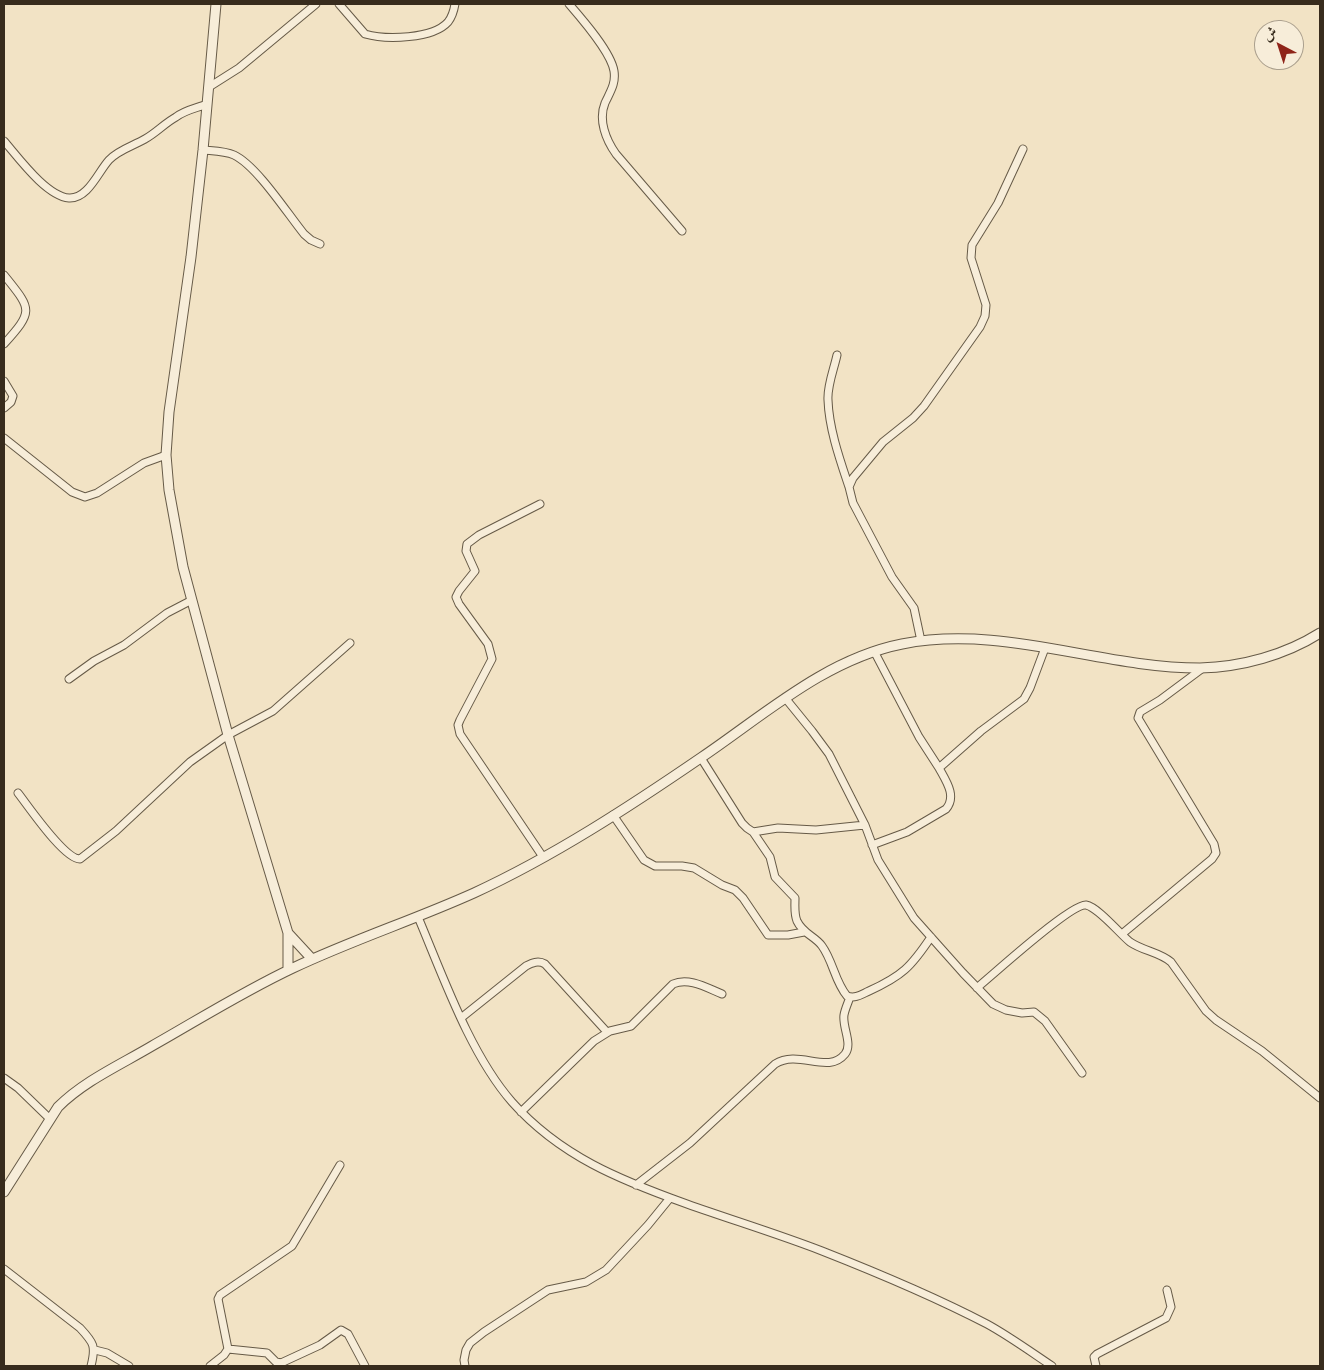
<!DOCTYPE html>
<html>
<head>
<meta charset="utf-8">
<style>
  body { margin:0 }
  #map { position:relative; width:1324px; height:1370px; overflow:hidden; background:#f2e3c5; font-family:"IM FELL Double Pica",Amiri,serif }
  canvas { display:block }
  .frame { position:absolute; inset:0; border:5px solid #382c1d; pointer-events:none }
  .north { position:absolute; left:1254px; top:20px; width:50px; height:50px; box-sizing:border-box; background:#f7edd9; border:1px solid #aba08e; border-radius:50%; rotate:320deg; font-size:14px; font-weight:700; line-height:20px; text-align:center; color:#382c1d }
  .north::after { content:''; display:block; margin:auto; width:18px; height:22px; background:#8f2418; clip-path:polygon(50% 0,100% 100%,50% 72%,0 100%) }
</style>
</head>
<body>
<div id="map">
<canvas width="1324" height="1370"></canvas>
<div class="frame"></div>
<div class="north">ش</div>
</div>
<script>
const c = document.querySelector('canvas').getContext('2d');
c.lineJoin = 'round';
function trace(path, color, width, dash) { c.strokeStyle = color; c.lineWidth = width; c.lineCap = dash ? 'butt' : 'round'; c.setLineDash(dash || []); c.stroke(path); }
const minor = new Path2D(`
  M339,4L365,34C386,40 433,39 448,22C452,17 454,10 455,4
  M569,4C582,19 611,52 614,71C616,84 610,92 605,103C598,120 606,140 616,154L682,231
  M209,87L239,68L316,4
  M4,141C18,157 46,196 69,198C88,199 98,172 109,160C118,150 133,146 145,139C156,133 165,123 176,117C185,110 197,108 207,104
  M203,150C213,151 225,151 234,155C257,166 287,213 304,234L311,240L320,244
  M4,275C31,309 35,310 4,344
  M837,355C834,369 827,386 828,400C829,429 840,460 849,487
  M4,381L13,396L11,402L4,408
  M4,438L72,492L85,497L97,493L144,463L166,455
  M540,504L479,535L467,544L466,551L475,571L459,591L456,597L459,604L488,644L492,659L460,720L458,725L460,734L543,857
  M921,641L914,608L892,577L853,503L849,487L853,478L883,442L913,418L924,406L980,327L985,316L986,305L971,258L972,245L998,203L1023,149
  M874,651L919,737L939,768
  M69,679L94,661L124,645L167,613L192,600
  M786,699L812,731L829,754L865,825L878,860L914,918L963,973L993,1004L1006,1010L1022,1013L1034,1012L1045,1021L1082,1073
  M701,758L742,823L747,828L753,832L778,828L816,830L865,825
  M18,793C29,807 64,859 80,859L116,831L190,762L228,735L273,711L350,643
  M613,815L644,860L655,866H682L694,868L722,885L735,890L743,898L768,935H788L804,932
  M753,832L770,857L775,877L795,898C795,906 794,914 797,921C803,934 815,936 822,946C833,961 835,982 847,996C856,999 862,994 869,991C902,976 911,967 931,937
  M872,845L907,832L946,809C957,796 946,781 939,768L981,731L1024,699L1030,688L1045,648
  M418,917C443,976 470,1054 512,1102C560,1156 620,1180 687,1204C732,1220 778,1234 822,1251C878,1273 933,1296 987,1324C1009,1336 1031,1352 1052,1366
  M1122,934L1212,859L1216,853L1214,844L1138,718L1140,712L1160,700L1203,668
  M977,988C992,975 1072,903 1086,905C1098,907 1120,934 1130,942C1143,951 1159,952 1171,962L1206,1011L1216,1020L1262,1051L1320,1098
  M461,1018L526,966C532,963 538,960 545,964L607,1032
  M4,1078L18,1088L50,1119
  M521,1112L594,1041L610,1031L631,1026L673,984C689,977 707,988 722,994
  M636,1185L690,1143L775,1064C799,1049 828,1075 845,1054C853,1044 842,1027 844,1015C845,1009 848,1003 850,997
  M4,1269L80,1328C94,1343 96,1346 91,1366
  M228,1349L267,1353L276,1362L281,1363L320,1345L341,1330L348,1334L365,1366
  M95,1350L107,1353L129,1366
  M210,1366L224,1355L228,1349L218,1299L220,1295L292,1246L340,1165
  M465,1366L464,1360L466,1350L470,1343L484,1332L548,1290L586,1282L606,1270L648,1225L670,1198
  M1096,1366L1094,1357L1097,1354L1166,1318L1171,1307L1167,1290`);
const tertiary = new Path2D(`
  M216,4L203,150L191,257L169,412L166,455L169,490L183,567L228,735L288,933V970
  M288,933L312,959
  M4,1192L58,1107C84,1081 120,1065 152,1046C198,1020 244,991 293,968C352,940 414,920 474,893C554,856 629,807 702,757C764,715 826,659 902,644C1003,624 1100,668 1200,668C1242,667 1285,655 1320,633`);
trace(minor, '#665a47', 9);
trace(tertiary, '#665a47', 11);
trace(minor, '#f7edd9', 7);
trace(tertiary, '#f7edd9', 9);
</script>
</body>
</html>
